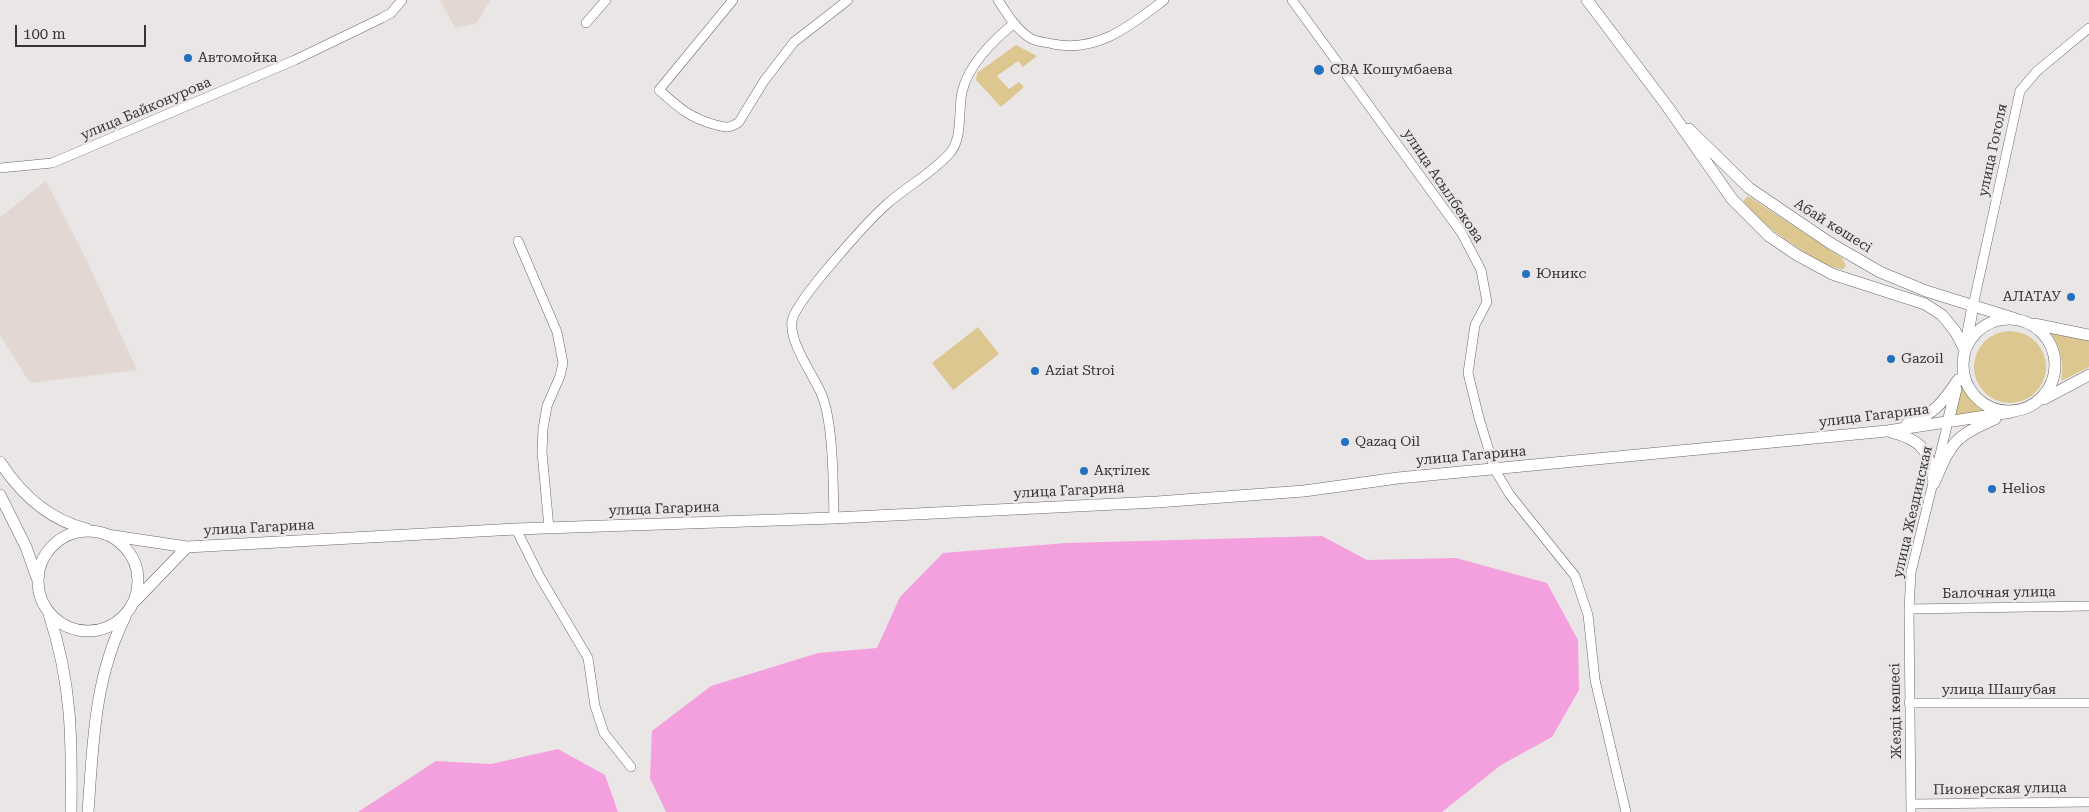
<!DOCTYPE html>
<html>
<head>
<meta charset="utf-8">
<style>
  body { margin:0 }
  #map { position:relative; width:2089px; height:812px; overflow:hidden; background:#e9e6e5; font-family:"Roboto Serif",serif }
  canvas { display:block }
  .scale { position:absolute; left:15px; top:25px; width:131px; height:22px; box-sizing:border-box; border:2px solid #363434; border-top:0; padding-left:6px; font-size:15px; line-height:18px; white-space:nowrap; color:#363434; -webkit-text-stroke:4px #e9e6e5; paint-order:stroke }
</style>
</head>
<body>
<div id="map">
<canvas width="2089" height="812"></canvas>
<div class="scale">100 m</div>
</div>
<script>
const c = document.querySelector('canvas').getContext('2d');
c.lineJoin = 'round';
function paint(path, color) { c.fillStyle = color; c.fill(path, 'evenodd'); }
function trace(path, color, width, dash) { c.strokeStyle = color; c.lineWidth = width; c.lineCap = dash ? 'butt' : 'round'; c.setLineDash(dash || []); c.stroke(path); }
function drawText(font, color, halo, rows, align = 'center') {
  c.font = font + ' "Roboto Serif",serif'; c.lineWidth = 5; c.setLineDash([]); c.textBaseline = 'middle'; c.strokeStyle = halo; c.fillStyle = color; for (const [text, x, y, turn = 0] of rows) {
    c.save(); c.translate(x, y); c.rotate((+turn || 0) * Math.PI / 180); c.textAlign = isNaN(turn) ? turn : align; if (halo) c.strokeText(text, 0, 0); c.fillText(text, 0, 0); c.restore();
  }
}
paint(new Path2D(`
  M440,0H490L477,23L455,28Z
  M46,181L86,259L137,370L30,383L0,335V217Z`), '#e3d7d4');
paint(new Path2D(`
  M1016,45L1037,56L1023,67L1018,61L997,76L1009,89L1019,82L1024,87L1001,107L976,80L977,73Z
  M1748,196L1842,258L1846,266L1843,269C1830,272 1777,234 1765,224C1756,218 1750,209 1743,201Z
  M978,327L999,354L953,390L932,363Z
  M1974 367a36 36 0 1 1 72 0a36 36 0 1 1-72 0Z
  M2050,332L2089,341V367L2061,381C2064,361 2061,349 2050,332Z
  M1961,384L1977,406L1985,412L1955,415Z`), '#ddc790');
paint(new Path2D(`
  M1322,536L1367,560L1456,558L1547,583L1578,640L1579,690L1552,737L1501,765L1442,812H666L650,778L652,731L711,686L818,653L877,648L900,597L943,553L1066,543Z
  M558,749L605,775L618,812H358L436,761L491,764Z`), '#f4a0df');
const minor = new Path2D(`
  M733,0L659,90C679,108 690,118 716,125C726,128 731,128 739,122L764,81L794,42L848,0
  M998,0C1007,14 1016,29 1030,38C1036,42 1046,42 1053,44C1098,53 1131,25 1164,0
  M1292,0L1461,232L1481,270L1487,302L1475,325L1468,373L1479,418L1495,470L1510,495L1575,576L1588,615L1595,680L1626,812
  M586,23L606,0
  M0,168L52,163L295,60L382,18L391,13L402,0
  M518,241L557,332L563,363L560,376L547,406L543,429L542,452L549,528
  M1973,306L2020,91L2037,71L2089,28
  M834,518C833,485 834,419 820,391C811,372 789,341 792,321C795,301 869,220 887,204C907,186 931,174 949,154C963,140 958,111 962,92C968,65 993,41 1014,23
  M516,529L540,577L588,658L595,706L604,733L631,767
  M1909,609L2089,606
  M1909,703H2089
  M1911,804L2089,802
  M1911,812L1909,609L1911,572L1948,422`);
const major = new Path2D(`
  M1587,0L1667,106L1732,199L1769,236L1797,255L1832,274L1925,304L1942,315L1955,331L1965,350
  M1689,129L1749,188L1830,243L1880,272L1926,291L2016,319
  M1963 365a46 46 0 1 1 92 0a46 46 0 1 1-92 0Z
  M2034,324L2089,335
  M1966,343L1973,306
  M2044,399L2089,375
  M1948,422L1956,389
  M1907,424C1934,415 1943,402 1958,380
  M1891,432C1922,440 1930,451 1934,483
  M0,462C21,494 49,520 87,529
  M1934,483C1952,442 1953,437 1995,419
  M0,495L26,547L37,578
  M38 581a50 50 0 1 1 100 0a50 50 0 1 1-100 0Z
  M107,535L187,547L516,529L834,518L1157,502L1304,491L1398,478L1887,431L2012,412
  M136,600L187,547
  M49,614C72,684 72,739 71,812
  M88,812C93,744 94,679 125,617`);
trace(minor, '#6b6867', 10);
trace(major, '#6b6867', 12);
trace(minor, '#fff', 9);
trace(major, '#fff', 11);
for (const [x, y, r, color] of [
  [188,58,5,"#2271c0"],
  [1319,70,6,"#2271c0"],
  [1526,274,5,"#2271c0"],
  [2071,297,5,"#2271c0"],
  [1891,359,5,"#2271c0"],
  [1035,371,5,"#2271c0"],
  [1345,442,5,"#2271c0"],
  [1084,471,5,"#2271c0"],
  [1992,489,5,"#2271c0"]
]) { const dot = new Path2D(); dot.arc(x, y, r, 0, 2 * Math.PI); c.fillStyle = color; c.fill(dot); trace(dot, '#e9e6e5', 2); }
drawText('14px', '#363434', '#e9e6e5', [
  ["Автомойка",198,58],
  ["СВА Кошумбаева",1330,70],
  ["Юникс",1536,274],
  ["АЛАТАУ",2061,297,"right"],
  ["Gazoil",1901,359],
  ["Aziat Stroi",1045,371],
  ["Qazaq Oil",1355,442],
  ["Ақтілек",1094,471],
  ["Helios",2002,489]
], 'left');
drawText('14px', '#363434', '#e9e6e5', [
  ["улица Байконурова",146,109,-23],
  ["улица Гоголя",1993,150,-78],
  ["улица Асылбекова",1443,186,56],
  ["Абай көшесі",1833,226,32],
  ["улица Гагарина",1874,416,-7],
  ["улица Гагарина",1471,456,-5],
  ["улица Гагарина",1069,491,-3],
  ["улица Гагарина",664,509,-2],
  ["улица Жездинская",1913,512,-77],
  ["улица Гагарина",259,528,-3],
  ["Балочная улица",1999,593,-1],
  ["улица Шашубая",1999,690],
  ["Жезді көшесі",1896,711,-91],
  ["Пионерская улица",2000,789,-1]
]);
</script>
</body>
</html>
